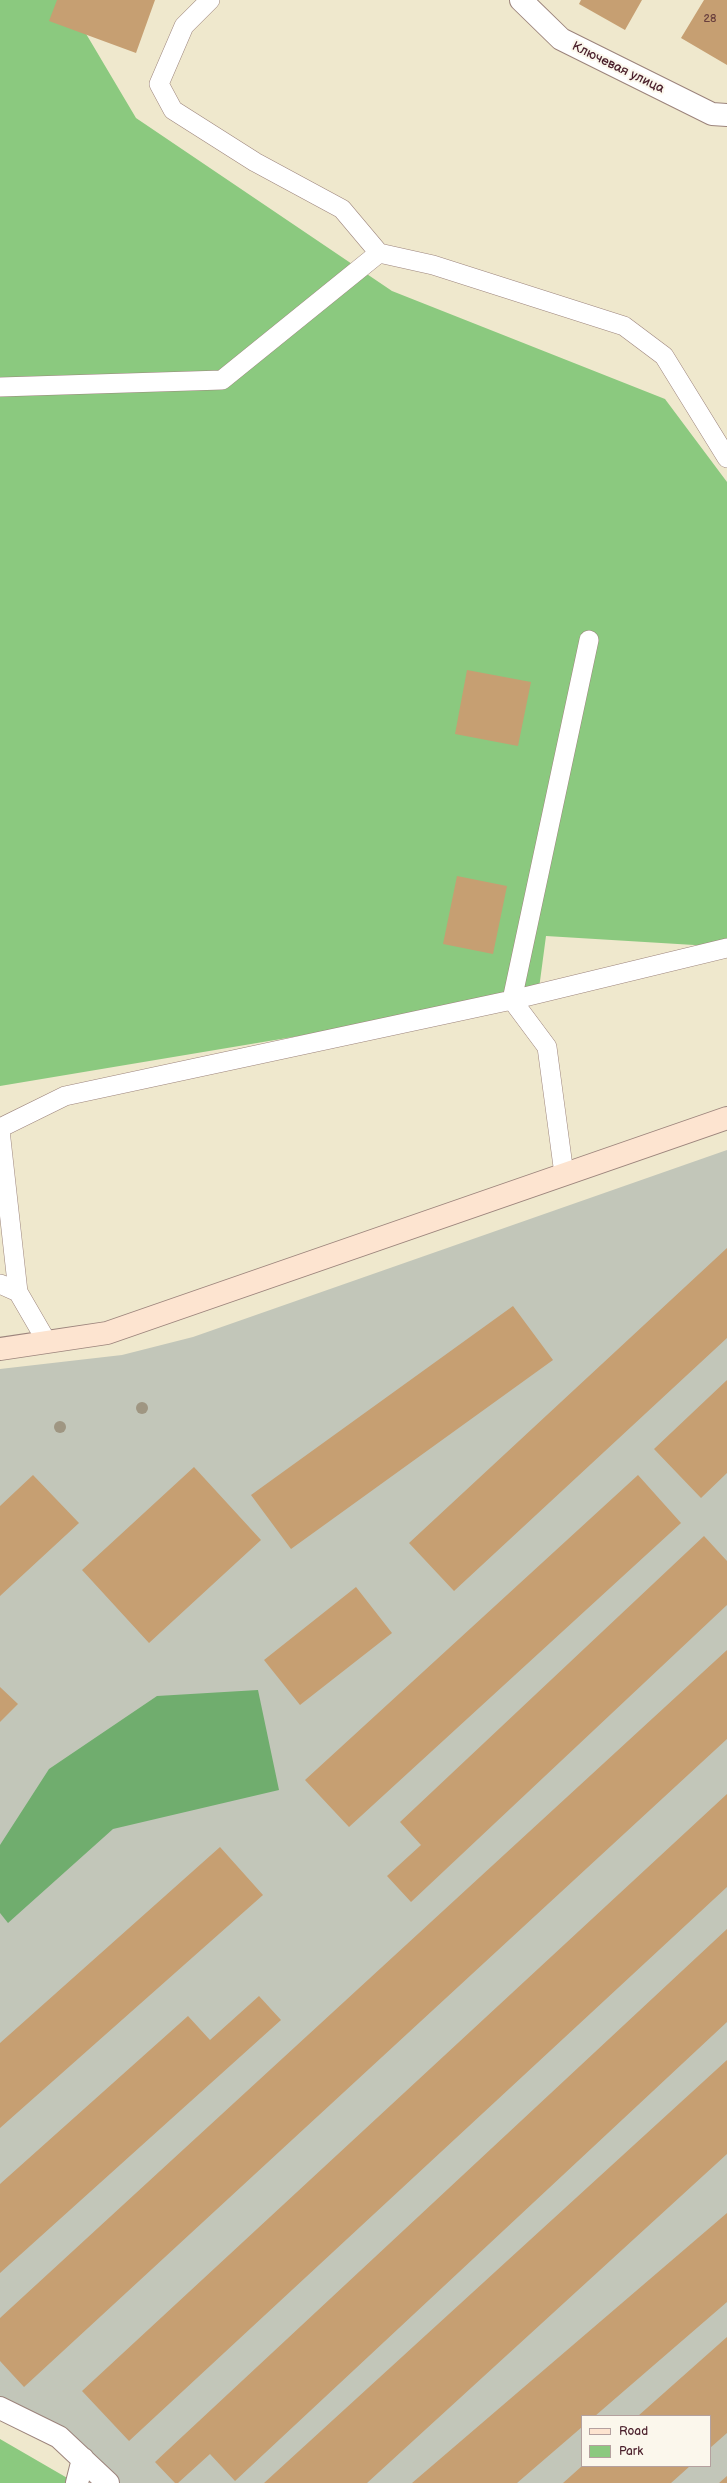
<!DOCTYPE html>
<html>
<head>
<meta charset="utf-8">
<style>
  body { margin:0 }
  #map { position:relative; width:727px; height:2483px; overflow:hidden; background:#efe8cd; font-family:"Balsamiq Sans",sans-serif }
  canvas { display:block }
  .legend { position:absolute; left:581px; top:2415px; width:130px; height:52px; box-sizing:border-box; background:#fbf7ec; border:1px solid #b4a19f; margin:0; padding:5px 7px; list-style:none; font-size:12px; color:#4a1f2b }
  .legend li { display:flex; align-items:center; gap:8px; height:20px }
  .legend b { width:20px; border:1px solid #b4a19f }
</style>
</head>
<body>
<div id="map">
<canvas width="727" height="2483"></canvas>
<ul class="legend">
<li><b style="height:5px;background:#fde4d0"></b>Road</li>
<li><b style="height:11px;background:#8bc97f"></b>Park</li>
</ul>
</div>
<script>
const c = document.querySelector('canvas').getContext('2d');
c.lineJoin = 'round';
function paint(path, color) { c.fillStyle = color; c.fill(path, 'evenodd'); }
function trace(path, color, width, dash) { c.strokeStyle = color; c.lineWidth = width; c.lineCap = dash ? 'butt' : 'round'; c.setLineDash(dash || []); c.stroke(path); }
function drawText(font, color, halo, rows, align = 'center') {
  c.font = font + ' "Balsamiq Sans",sans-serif'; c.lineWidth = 4; c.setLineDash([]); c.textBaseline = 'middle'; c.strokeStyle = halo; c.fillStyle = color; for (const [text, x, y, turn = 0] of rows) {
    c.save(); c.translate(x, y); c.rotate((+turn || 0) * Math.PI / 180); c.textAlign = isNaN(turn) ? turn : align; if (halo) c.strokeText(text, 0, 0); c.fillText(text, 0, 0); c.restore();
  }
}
paint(new Path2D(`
  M727,1150V2483H98L74,2459L0,2416V1369L122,1355L193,1337ZM582,2416H710V2466H582Z`), '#c2c6b9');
paint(new Path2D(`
  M0,0H66L136,118L392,291L665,399L727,482V947L546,936L538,996L0,1086Z
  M0,2439L69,2479L72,2483H0Z`), '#8bc97f');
paint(new Path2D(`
  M258,1690L279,1790L113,1829L8,1923L0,1913V1845L49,1769L157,1696Z`), '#70ad6e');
paint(new Path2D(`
  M57,0H155L136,53L49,21Z
  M581,0H642L625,30L579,4Z
  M704,0H727V65L681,38Z
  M467,670L531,682L518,746L455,734Z
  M457,876L507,886L493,954L443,944Z
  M727,1248V1338L454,1591L409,1543Z
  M513,1306L553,1360L291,1549L251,1495Z
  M727,1380V1473L701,1498L654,1449Z
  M194,1467L261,1540L149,1643L82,1570Z
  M33,1475L79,1523L0,1596V1506Z
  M638,1475L681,1523L349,1827L305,1780Z
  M704,1536L727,1561V1605L411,1902L387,1876L421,1845L400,1822Z
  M356,1587L392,1633L300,1705L264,1660Z
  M727,1650V1739L24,2387L0,2361V2318Z
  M0,1687L18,1704L0,1722Z
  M727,1794V1887L129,2441L82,2391Z
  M220,1847L263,1895L0,2128V2043Z
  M727,1929V2022L235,2481L210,2454L178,2483H175L155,2462Z
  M259,1996L281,2020L0,2273V2184L188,2016L210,2040Z
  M727,2060V2154L367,2483H264Z
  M727,2213V2302L595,2416H582V2427L517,2483H412Z
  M727,2337V2433L710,2448V2416H638Z
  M582,2466H690L671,2483H563Z
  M727,2476V2483H719Z`), '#c69f72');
const lane = new Path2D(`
  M210,0L184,26L159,84L173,110L255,162L342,209L379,253
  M0,387L222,380L379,253L433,265L624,326L664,356L727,458
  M589,640L512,1000L727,948
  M0,1128L65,1096L512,1000L547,1047L564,1174
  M0,1130L18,1292
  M0,1284L18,1292L47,1342`);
const street = new Path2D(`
  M521,0L561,39L712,114L727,115
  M0,2408L59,2437L108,2483
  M77,2483L83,2459`);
const secondary = new Path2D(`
  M0,1349L107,1333L727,1118`);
trace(lane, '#9c847c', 20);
trace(street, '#9c847c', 24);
trace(secondary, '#9c847c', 24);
trace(lane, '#fff', 19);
trace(street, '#fff', 22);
trace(secondary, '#fde4d0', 22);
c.fillStyle = '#9f9682';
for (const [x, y] of [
  [142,1408],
  [60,1427]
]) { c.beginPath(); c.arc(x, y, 6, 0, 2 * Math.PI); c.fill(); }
drawText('11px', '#693f3d', null, [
  ["28",710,19]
]);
drawText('13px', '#4a1f2b', '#fbf7ec', [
  ["Ключевая улица",618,68,26]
]);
</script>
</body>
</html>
